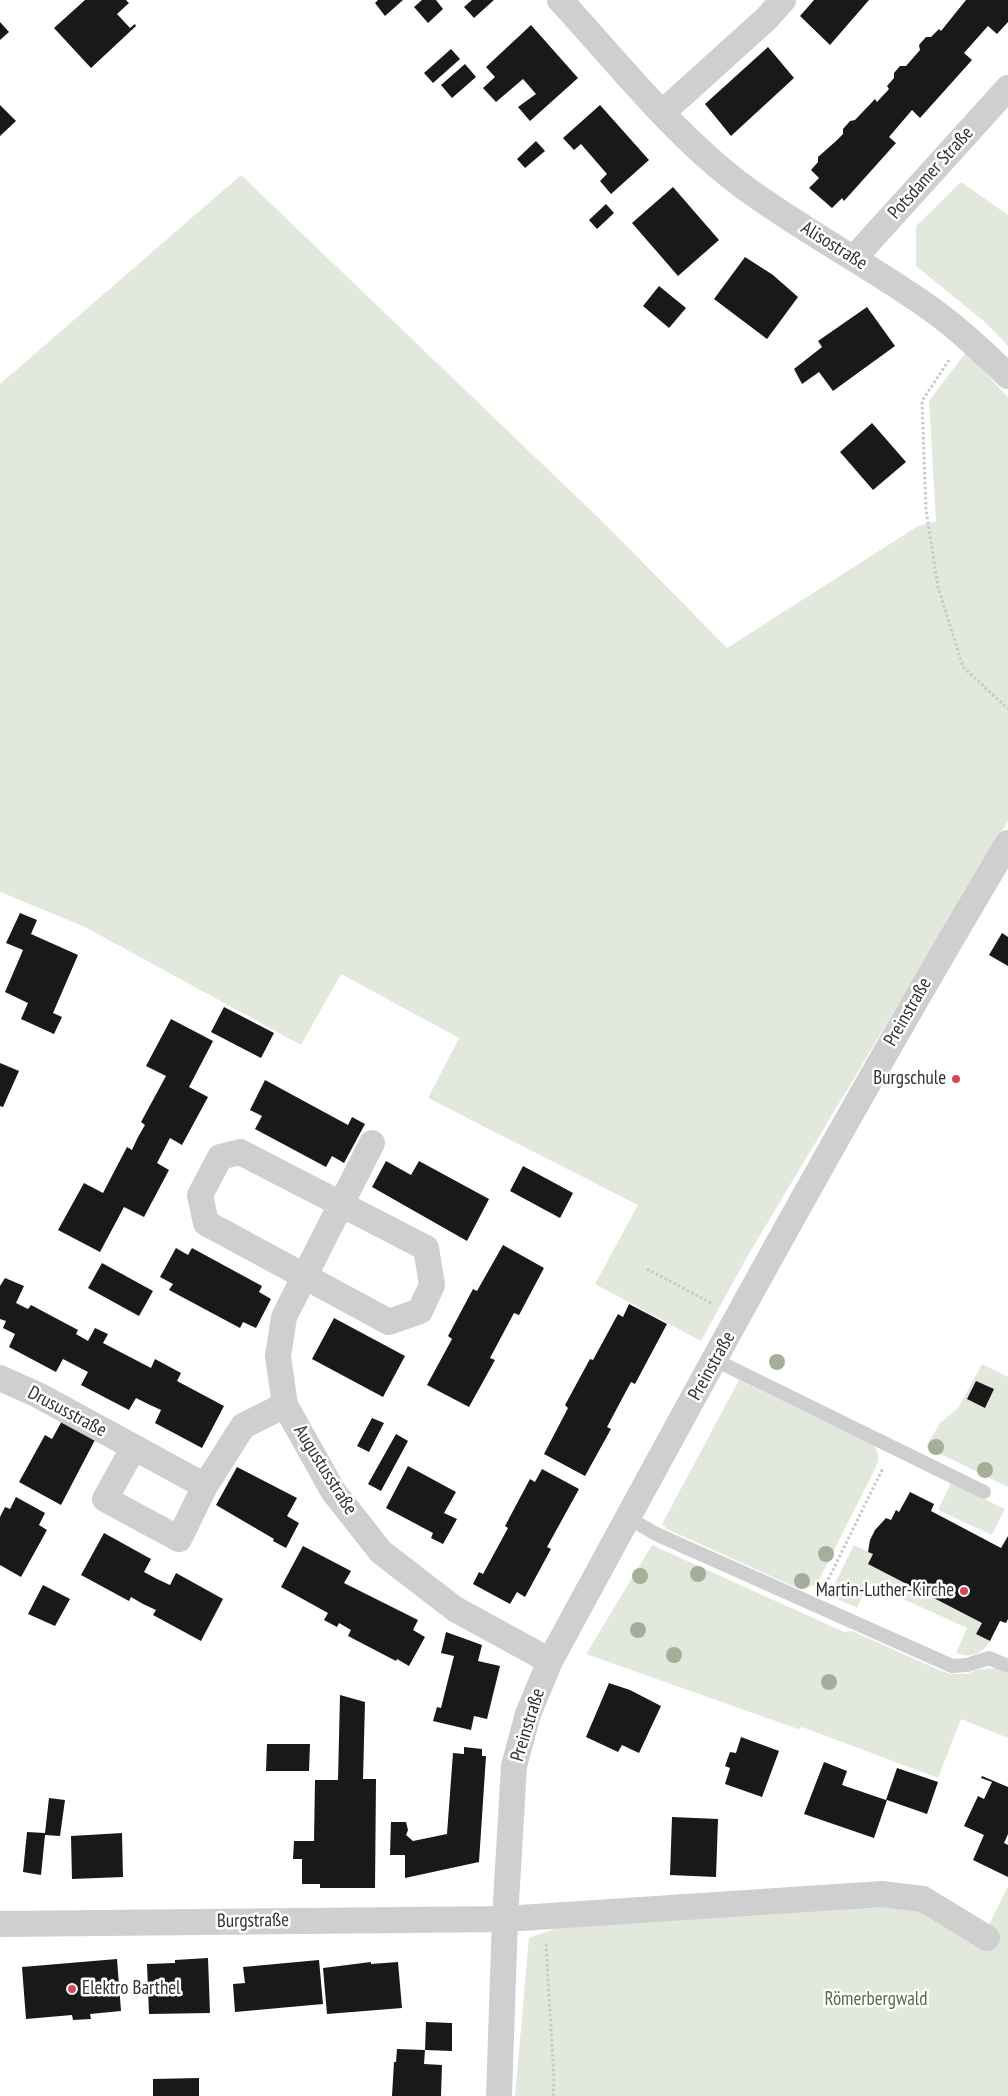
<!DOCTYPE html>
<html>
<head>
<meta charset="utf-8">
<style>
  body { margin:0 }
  canvas { display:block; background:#fff }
</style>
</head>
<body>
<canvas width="1008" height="2096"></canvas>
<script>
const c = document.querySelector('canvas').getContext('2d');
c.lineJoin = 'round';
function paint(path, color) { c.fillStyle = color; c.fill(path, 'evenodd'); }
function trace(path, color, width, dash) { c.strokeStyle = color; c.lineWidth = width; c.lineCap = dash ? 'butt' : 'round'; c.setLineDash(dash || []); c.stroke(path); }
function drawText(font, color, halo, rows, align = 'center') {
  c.font = font + ' "PT Sans Narrow",sans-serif'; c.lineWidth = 5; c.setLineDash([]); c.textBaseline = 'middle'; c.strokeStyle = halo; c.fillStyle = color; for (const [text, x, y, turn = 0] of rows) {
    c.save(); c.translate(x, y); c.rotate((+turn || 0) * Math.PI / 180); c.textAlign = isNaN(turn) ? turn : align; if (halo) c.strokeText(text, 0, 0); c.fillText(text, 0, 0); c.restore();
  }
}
paint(new Path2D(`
  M241,175L608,527L727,648L918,526L936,521L929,401L966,352L1008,397V821L747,1257L701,1341L595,1284L638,1205L428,1098L459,1038L341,974L301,1045L85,927L0,892V384Z
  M961,182L1008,215V346L986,323L916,266V226Z
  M982,1364L1008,1377V1487L926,1447L940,1423L958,1408Z
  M739,1380L875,1446C879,1455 879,1460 875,1469L817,1584L803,1589L797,1588L667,1529L662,1524Z
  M951,1483L1005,1509L992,1535L938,1510Z
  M652,1545L844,1632L852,1631L939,1670L951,1674H967L976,1670L997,1668L1008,1674V1738L961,1719L938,1778L802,1727L798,1729L586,1654Z
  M854,1545L873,1554L868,1564L982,1623L976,1634L990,1641C982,1654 970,1659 956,1653L967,1628L868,1583L857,1608L836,1598L832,1589Z
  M1008,1886V2096H515L529,1938L557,1928L882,1903L925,1911L980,1943Z`), '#e3e8dc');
paint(new Path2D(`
  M85,0H126L129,3L117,14L130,28L135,24L136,26L91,68L54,28Z
  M378,0H403L385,16L375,3Z
  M422,0H436L443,9L428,23L414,7Z
  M472,0H494L474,18L464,7Z
  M814,0H869L830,45L800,16Z
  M966,0H1008V22L997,34L988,26L964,53L972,60L920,118L912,110L889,137L896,143L844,201L842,198L832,208L809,188L819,178L811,170L818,162V157L836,141L843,134V129L850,121L855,120L875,99L877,102L889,89L887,86L894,78V73L900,66H906L920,50L919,45L926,37H931L939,29L941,31Z
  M0,22L9,32L0,40Z
  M531,25L578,78L530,121L518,107L536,94L523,79L496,102L483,88L495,77L486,67Z
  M768,47L794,78L731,136L705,104Z
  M451,49L460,59L433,83L424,73Z
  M465,64L476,77L452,98L441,85Z
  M0,105L16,121L0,136Z
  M600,105L649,160L611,194L600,181L607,174L581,144L574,150L563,138Z
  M536,141L545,151L525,168L517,159Z
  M673,187L719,240L678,276L632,223Z
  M606,204L614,213L597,229L589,220Z
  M745,257L773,275L798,297L767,339L714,299Z
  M659,286L686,308L669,328L643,306Z
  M867,307L895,346L833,391L819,372L802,384L794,369L822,347L818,341Z
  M872,423L906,462L873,490L840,452Z
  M20,913L37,920L31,934L78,955L53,1013L62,1017L54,1034L21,1019L28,1003L5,992L23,950L6,943Z
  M1002,933L1008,937V966L989,955Z
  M224,1007L274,1033L261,1058L211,1032Z
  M171,1019L213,1041L189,1087L208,1097L182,1145L170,1138L157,1163L169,1170L144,1217L124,1207L100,1252L58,1230L84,1183L103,1193L127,1147L132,1150L138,1137L145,1125L141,1122L166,1076L146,1066Z
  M0,1063L19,1071L3,1107L0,1106Z
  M265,1080L348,1125L352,1117L365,1124L344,1163L332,1156L326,1167L255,1129L262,1116L250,1110Z
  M386,1161L411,1175L419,1161L489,1199L467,1241L372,1187Z
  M523,1166L573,1193L560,1218L510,1191Z
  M503,1245L544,1268L519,1315L514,1313L490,1358L495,1360L469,1407L427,1385L452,1339L448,1336L473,1289L477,1291Z
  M176,1248L188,1255L192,1248L262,1286L259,1292L271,1299L256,1328L243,1322L240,1328L169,1290L173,1284L160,1277Z
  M102,1263L153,1291L139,1316L88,1288Z
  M5,1278L24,1286L16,1303L28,1309L31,1305L78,1330L76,1334L88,1341L95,1328L108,1334L103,1343L151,1368L155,1359L181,1373L177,1381L224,1406L202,1448L155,1423L161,1410L148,1404L136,1398L129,1410L81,1385L88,1372L63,1359L56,1372L9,1347L15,1334L3,1328L6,1321L0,1319V1286Z
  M629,1304L667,1324L635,1384L631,1382L607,1427L611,1429L585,1476L544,1454L568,1408L565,1405L590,1359L593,1360L618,1314L623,1317Z
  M334,1318L405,1356L383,1397L312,1359Z
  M976,1381L994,1389L985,1408L967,1399Z
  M372,1418L384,1423L369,1452L357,1446Z
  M63,1419L96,1438L61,1505L19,1482L45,1435L52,1439Z
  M396,1434L408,1441L381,1491L368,1484Z
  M408,1466L456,1492L444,1513L457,1519L443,1544L431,1538L433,1533L386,1508Z
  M237,1467L297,1498L287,1516L299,1523L286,1548L273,1541L274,1539L216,1505Z
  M542,1469L579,1489L547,1547L551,1549L525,1597L517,1592L510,1604L473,1584L479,1572L483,1574L508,1528L505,1526L530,1479L535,1482Z
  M910,1492L934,1504L931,1511L1001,1548L1008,1536V1619L1006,1623L1000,1621L990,1641L976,1634L982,1623L868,1564L873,1554L868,1552L870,1540L875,1530L886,1518L891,1520L896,1510L899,1512Z
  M16,1497L45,1513L39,1525L47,1530L21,1577L0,1565V1517L5,1507L10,1509Z
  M104,1533L151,1559L144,1572L157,1579L170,1585L176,1573L223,1599L201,1641L153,1615L156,1610L143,1604L131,1597L129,1601L81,1575Z
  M303,1546L351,1571L344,1583L418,1620L413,1630L425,1637L409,1666L397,1659L396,1661L348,1636L351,1630L339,1623L337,1627L324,1620L328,1613L281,1587Z
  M43,1585L70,1599L55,1626L28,1614Z
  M446,1632L482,1645L478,1661L500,1666L487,1719L474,1716L471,1730L433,1721L437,1707L441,1708L454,1656L441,1653Z
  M609,1683L630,1690L661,1706L639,1753L622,1745L618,1752L586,1737Z
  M340,1695L365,1702L363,1779H376L375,1888H320V1884H302V1859H293L294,1841H314L315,1780H338Z
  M741,1737L779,1751L762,1797L725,1784L730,1768L725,1766L730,1752L736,1753Z
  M267,1744H310L309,1771H266Z
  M464,1747L482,1749V1756H486L479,1862L405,1878V1855H390L391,1822H406L408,1830L406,1835L413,1841L447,1834L453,1753L464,1754Z
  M824,1762L847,1771L842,1785L886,1800L897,1768L938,1782L927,1814L887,1800L874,1838L804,1814Z
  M982,1776L1008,1787V1834L1004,1843L1008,1845V1877L973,1860L984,1835L964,1826L978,1796L984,1799L992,1782L981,1778Z
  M49,1798L65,1800L60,1836L45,1835L41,1875L23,1872L27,1832L45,1833Z
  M672,1817L718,1819L716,1877L670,1875Z
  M122,1833L123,1877L72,1879L71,1836Z
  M208,1958L210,2013L149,2014L147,1964L175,1963V1960Z
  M117,1959L121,2011L90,2014L91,2019L73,2020L72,2015L26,2019L22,1967Z
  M319,1960L323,2004L235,2012L233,1984L245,1983L243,1967Z
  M371,1962V1964L398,1962L402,2008L327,2014L323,1968Z
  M426,2022L452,2023V2051L425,2050Z
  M397,2049L425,2050L424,2064L442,2065L441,2096H392L394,2062H396Z
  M199,2078V2096H153V2079Z`), '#191919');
trace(new Path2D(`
  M949,360L922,401L926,510L938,587L963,667L1008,709
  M647,1269L711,1303
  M826,1584L883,1468
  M546,1944L554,2079L553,2096`), '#c9c9c9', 3, [2.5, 2.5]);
trace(new Path2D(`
  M715,1360L984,1492
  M627,1517L656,1534L952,1666L967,1665L989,1658L1008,1666`), '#cfcfcf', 14);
trace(new Path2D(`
  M560,0C617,62 671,131 737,182C799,229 868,264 931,309C959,329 983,352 1008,376
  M663,112L766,19L783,0
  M854,258L1008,88
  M372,1143L284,1317L278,1356L285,1405L333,1491L381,1552L455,1609L550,1661
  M240,1152L426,1248L432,1285L420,1311L389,1322L206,1223L200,1195L220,1157Z
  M0,1378L38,1395L205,1486L243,1426L285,1405
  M134,1447L105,1499L179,1539L205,1486
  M0,1924L505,1919L882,1894L923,1899L987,1938
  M499,2096L505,1919L514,1766L528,1714L550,1661C699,1386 848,1111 1008,843`), '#cfcfcf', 26);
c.fillStyle = '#a4ae98';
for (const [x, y] of [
  [777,1362],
  [936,1447],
  [985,1470],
  [826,1554],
  [698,1574],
  [640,1576],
  [802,1581],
  [638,1630],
  [674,1655],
  [829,1682]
]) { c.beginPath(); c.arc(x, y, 8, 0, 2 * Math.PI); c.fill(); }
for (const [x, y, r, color] of [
  [956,1079,5,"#d6475d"],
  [964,1591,5,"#d6475d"],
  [72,1989,5,"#d6475d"]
]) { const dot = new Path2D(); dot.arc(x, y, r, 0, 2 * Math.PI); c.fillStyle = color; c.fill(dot); trace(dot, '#fff', 2); }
drawText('19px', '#323232', '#fff', [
  ["Potsdamer Straße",931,173,-48],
  ["Alisostraße",834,246,32],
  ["Preinstraße",908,1012,-60],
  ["Preinstraße",712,1366,-61],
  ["Drususstraße",67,1412,28],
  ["Augustusstraße",325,1470,58],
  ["Preinstraße",528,1725,-73],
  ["Burgstraße",253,1921,-1]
]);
drawText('19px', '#323232', '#fff', [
  ["Burgschule",946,1079],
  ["Martin-Luther-Kirche",954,1591],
  ["Elektro Barthel",82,1989,"left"]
], 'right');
drawText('19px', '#596b43', '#fff', [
  ["Römerbergwald",876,2000]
]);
</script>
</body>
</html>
